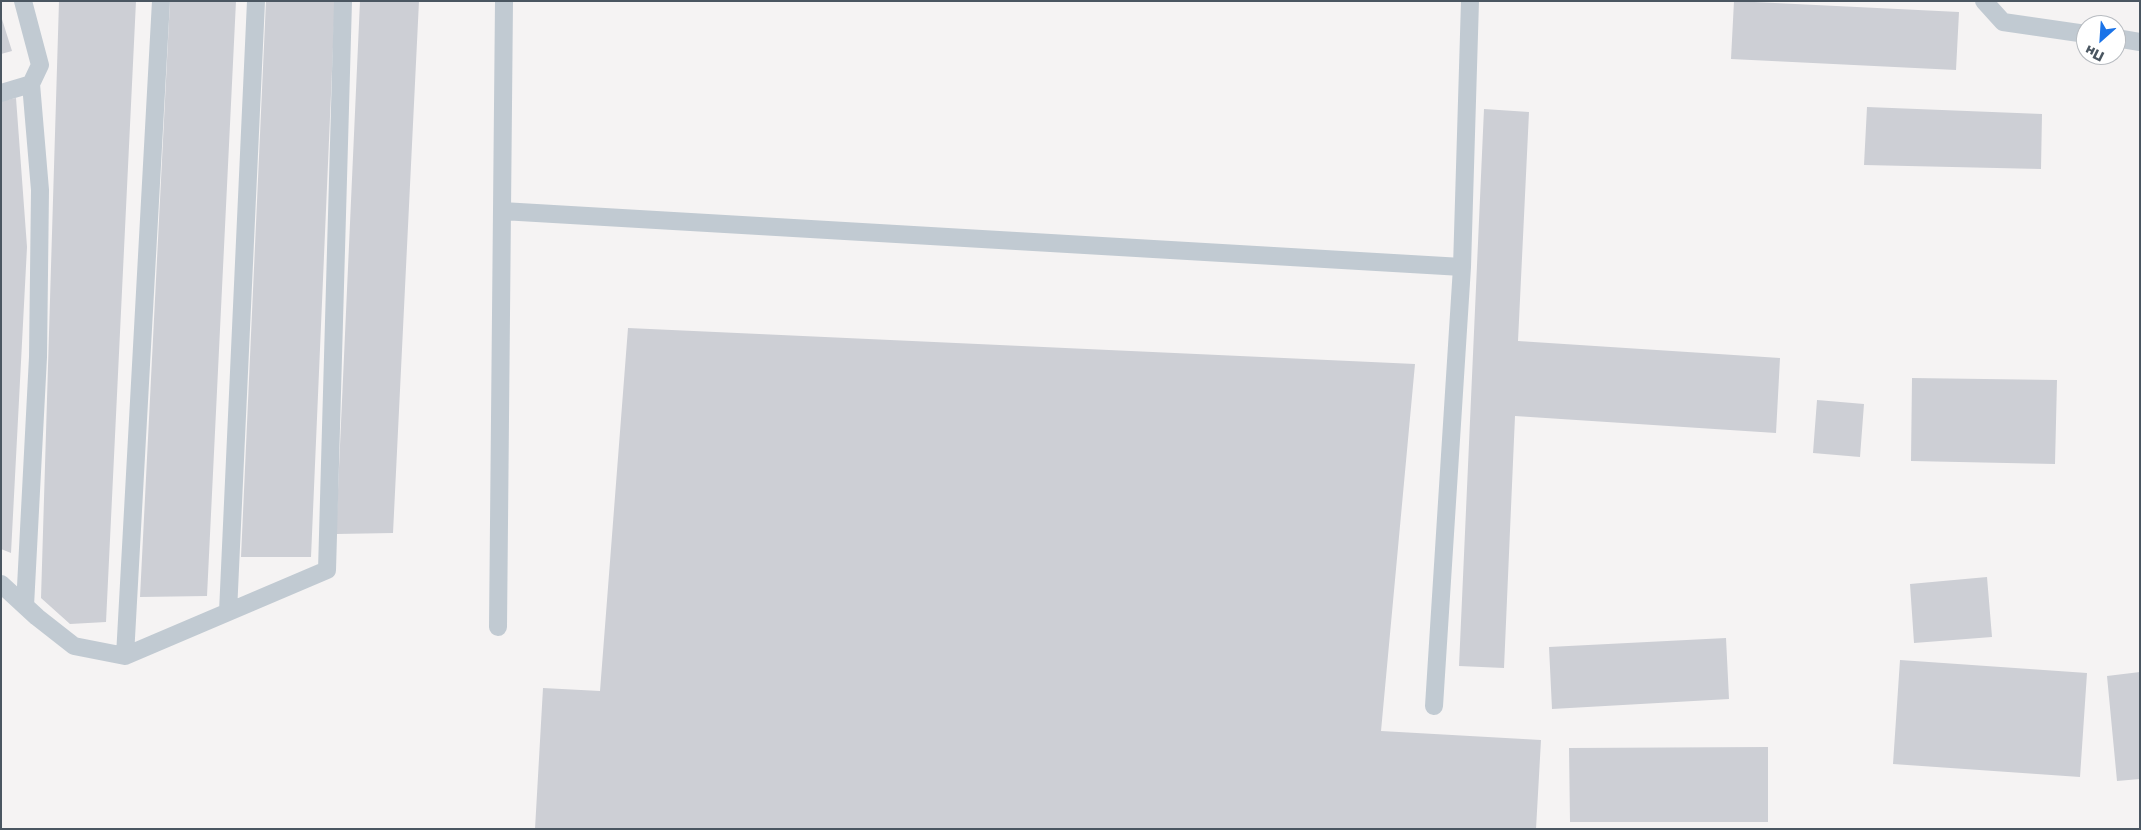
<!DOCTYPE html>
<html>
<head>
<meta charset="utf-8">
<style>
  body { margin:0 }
  #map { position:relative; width:2141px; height:830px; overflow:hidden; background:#f5f3f3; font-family:Rubik,sans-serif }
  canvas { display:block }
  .frame { position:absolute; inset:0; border:2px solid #4a5661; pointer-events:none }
  .north { position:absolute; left:2076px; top:15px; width:50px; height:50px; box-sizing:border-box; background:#fff; border:1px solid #b7bbc0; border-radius:50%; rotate:206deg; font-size:14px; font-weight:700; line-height:20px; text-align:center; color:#4a5661 }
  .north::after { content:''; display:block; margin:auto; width:18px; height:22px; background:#1a73e8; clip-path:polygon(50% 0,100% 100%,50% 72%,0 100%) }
</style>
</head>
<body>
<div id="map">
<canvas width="2141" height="830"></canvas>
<div class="frame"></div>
<div class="north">Пн</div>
</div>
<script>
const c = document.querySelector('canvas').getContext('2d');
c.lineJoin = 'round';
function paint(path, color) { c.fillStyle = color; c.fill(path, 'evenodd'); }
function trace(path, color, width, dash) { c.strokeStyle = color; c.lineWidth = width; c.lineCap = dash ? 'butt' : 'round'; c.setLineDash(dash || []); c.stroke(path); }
paint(new Path2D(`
  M59,1H136L106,622L70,624L41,598Z
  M170,1H236L207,596L140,597Z
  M266,1H335L311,557H241Z
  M360,1H419L393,533L336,534Z
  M1734,1L1959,12L1956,70L1731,59Z
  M1,16L12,51L1,54Z
  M16,98L27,247L11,553L1,549V101Z
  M1867,107L2042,114L2041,169L1864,165Z
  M1484,109L1529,112L1518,341L1780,358L1776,433L1515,416L1504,668L1459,666Z
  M628,328L1415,364L1381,731L1541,740L1536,829H535L543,688L600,691Z
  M1912,378L2057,380L2055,464L1911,461Z
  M1817,400L1864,404L1860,457L1813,453Z
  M1987,577L1992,637L1914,643L1910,584Z
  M1726,638L1729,699L1552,709L1549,647Z
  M1900,660L2087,673L2080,777L1893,764Z
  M2140,672V779L2117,781L2107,676Z
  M1768,747V822H1570L1569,748Z`), '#cdcfd5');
trace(new Path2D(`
  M1984,1L2003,22L2086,34
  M2116,38L2140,42
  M1,93L31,84L40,65L23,1
  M502,211L1462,267
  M1,584L37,617L74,646L125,656L327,570L343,1
  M25,606L38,357L40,190L31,84
  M228,612L256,1
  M498,627L504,1
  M125,656L161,1
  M1434,706L1462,267L1470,1`), '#c1cad2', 18);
</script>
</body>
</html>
